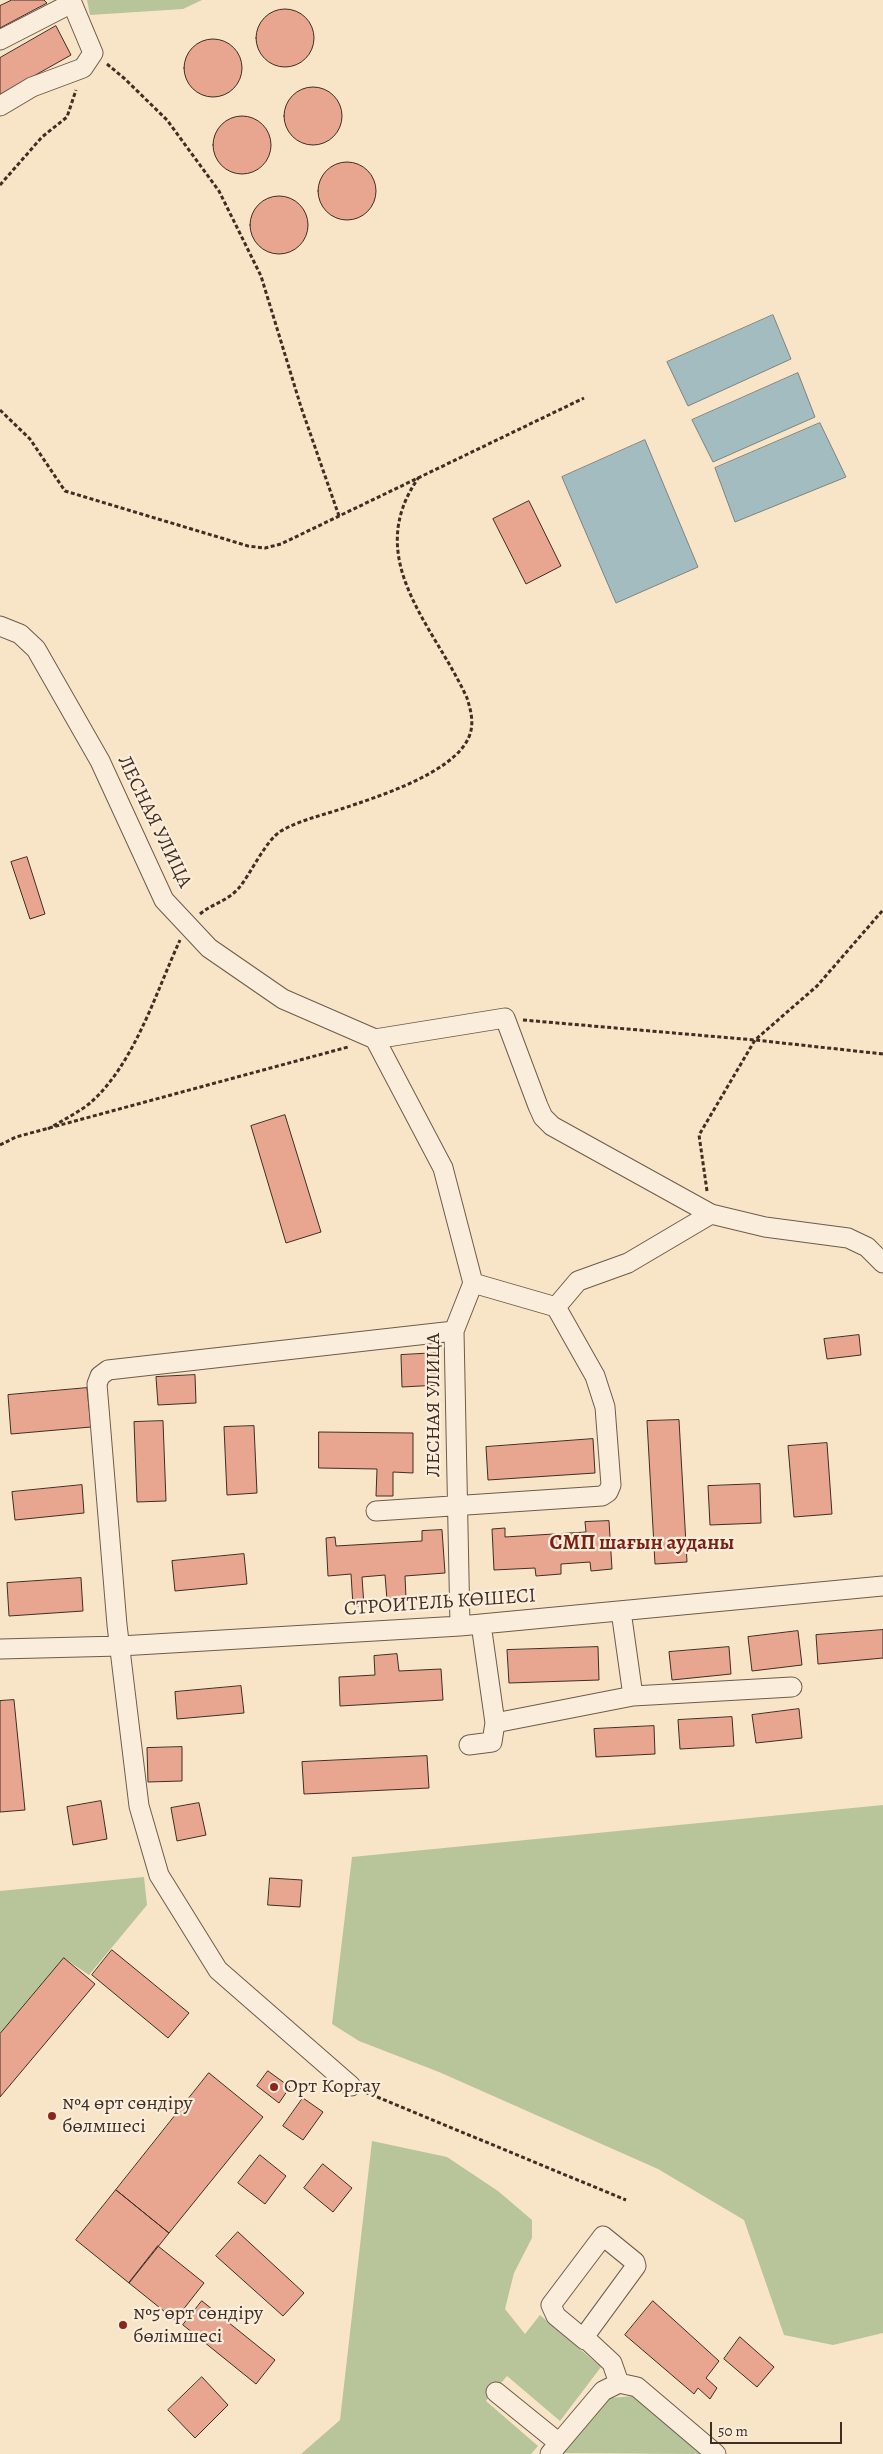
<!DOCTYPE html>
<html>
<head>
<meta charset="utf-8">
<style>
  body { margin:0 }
  #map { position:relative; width:883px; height:2454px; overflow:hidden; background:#f8e4c7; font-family:Alegreya,serif }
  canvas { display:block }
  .scale { position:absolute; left:710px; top:2422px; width:132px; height:22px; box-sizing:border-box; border:2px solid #402e22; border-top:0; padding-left:6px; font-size:15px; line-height:18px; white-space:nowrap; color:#402e22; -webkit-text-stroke:4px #faeddb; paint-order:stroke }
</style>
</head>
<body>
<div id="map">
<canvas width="883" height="2454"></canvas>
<div class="scale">50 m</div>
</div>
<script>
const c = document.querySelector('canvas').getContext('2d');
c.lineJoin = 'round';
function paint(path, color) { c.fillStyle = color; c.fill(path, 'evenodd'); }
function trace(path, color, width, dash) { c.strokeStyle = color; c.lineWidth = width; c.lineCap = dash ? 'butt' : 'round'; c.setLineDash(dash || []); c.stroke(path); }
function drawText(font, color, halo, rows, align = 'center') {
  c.font = font + ' Alegreya,serif'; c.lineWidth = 4.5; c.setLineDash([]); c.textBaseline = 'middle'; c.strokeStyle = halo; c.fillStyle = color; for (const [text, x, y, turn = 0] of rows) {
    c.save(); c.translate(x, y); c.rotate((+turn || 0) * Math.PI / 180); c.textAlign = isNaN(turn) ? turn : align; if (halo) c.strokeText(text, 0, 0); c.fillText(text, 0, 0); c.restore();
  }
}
paint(new Path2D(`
  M87,0H202L183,9L90,15Z
  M883,1805V2333L833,2345L784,2335L744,2220L658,2169L439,2072L359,2041L332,2024L352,1857Z
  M144,1877L147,1905L89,1975L64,1958L0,2034V1891Z
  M372,2141L447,2157L498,2191L532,2220V2238L514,2273L505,2309L525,2334L540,2315L601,2367L560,2421L507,2376L486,2401L538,2446L531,2454H301L340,2420Z
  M634,2396L700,2454L562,2453L610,2398Z`), '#b8c59a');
const water = new Path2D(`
  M773,315L791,359L688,406L667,362Z
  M798,373L815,417L713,462L692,420Z
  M820,423L846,477L735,522L715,468Z
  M645,440L698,567L616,603L562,477Z`);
paint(water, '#a3bcc0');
trace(water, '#7b8381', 1);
const building = new Path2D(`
  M12,0H44L47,3L0,28V6Z
  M256 38a29 29 0 1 1 58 0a29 29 0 1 1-58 0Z
  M56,26L71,55L0,95V58Z
  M184 68a29 29 0 1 1 58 0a29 29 0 1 1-58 0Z
  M284 116a29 29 0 1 1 58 0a29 29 0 1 1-58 0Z
  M213 145a29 29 0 1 1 58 0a29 29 0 1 1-58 0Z
  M318 191a29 29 0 1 1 58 0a29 29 0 1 1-58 0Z
  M250 225a29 29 0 1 1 58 0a29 29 0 1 1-58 0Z
  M529,501L561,566L526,584L493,519Z
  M27,857L45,914L30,919L11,862Z
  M285,1115L321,1232L286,1243L251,1126Z
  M859,1335L861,1355L827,1359L824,1339Z
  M437,1353L439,1385L402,1387L401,1355Z
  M195,1375L196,1403L158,1405L156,1377Z
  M87,1388L91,1427L11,1434L8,1395Z
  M679,1420L687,1562L655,1564L647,1421Z
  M163,1421L166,1501L137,1502L134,1422Z
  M254,1426L257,1493L227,1495L224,1427Z
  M319,1432L413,1433V1473L393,1472V1496H376L377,1469L319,1468Z
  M593,1439L595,1473L488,1480L486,1447Z
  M827,1443L832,1514L794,1517L788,1446Z
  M760,1484L761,1523L710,1525L708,1486Z
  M82,1485L84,1513L15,1520L12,1492Z
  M609,1521L612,1569L591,1571L590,1562L561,1564V1574L536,1576L535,1568L494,1570L492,1529L505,1528V1537L586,1532L585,1522Z
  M442,1530L445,1573L405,1576L406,1598L387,1600L385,1575L362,1577L364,1606H353L351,1574L328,1576L326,1538L335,1537L336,1546L422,1541V1531Z
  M244,1554L247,1584L175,1591L172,1561Z
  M81,1578L83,1611L9,1616L7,1583Z
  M883,1630V1658L818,1664L816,1635Z
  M798,1631L802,1665L752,1671L748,1637Z
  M598,1647L599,1680L509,1683L507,1650Z
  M729,1647L731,1674L672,1680L669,1652Z
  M397,1654L399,1671L441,1669L443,1700L340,1706L339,1677L375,1675L374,1656Z
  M241,1686L244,1713L177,1719L175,1692Z
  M14,1700L25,1810L0,1812V1701Z
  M799,1709L802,1738L756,1743L752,1715Z
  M732,1717L734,1746L680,1749L678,1720Z
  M654,1726L655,1754L596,1757L594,1729Z
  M182,1747V1781L148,1782L147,1748Z
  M427,1756L429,1788L304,1794L302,1762Z
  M101,1801L107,1839L73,1845L67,1807Z
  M199,1803L206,1835L177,1841L171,1808Z
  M270,1878L302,1880L300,1907L268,1905Z
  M112,1950L189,2013L168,2038L92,1975Z
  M64,1958L95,1984L0,2097V2034Z
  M268,2071L290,2087L279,2103L257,2086Z
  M209,2073L263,2117L169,2233L116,2190Z
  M303,2098L323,2112L303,2140L283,2126Z
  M260,2155L286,2176L265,2204L238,2183Z
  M323,2164L352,2188L333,2212L304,2188Z
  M116,2190L169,2233L129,2283L76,2240Z
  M238,2232L304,2293L283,2316L216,2256Z
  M158,2246L204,2283L175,2320L129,2283Z
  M202,2301L275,2360L256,2384L183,2325Z
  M653,2301L719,2361L706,2378L717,2388L710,2399L698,2388L694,2394L625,2335Z
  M740,2337L774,2367L757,2387L724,2359Z
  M202,2377L228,2405L195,2438L168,2410Z`);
paint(building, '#e8a590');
trace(building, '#402e22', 1);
const minor = new Path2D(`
  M0,40L72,3L93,53L83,68L32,87L0,106
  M0,626L20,634L36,649L100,761L164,900L209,948L283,999L375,1039L443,1168L473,1283L454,1331L460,1626
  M375,1039L505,1018L538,1106L543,1117L552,1126L711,1214L765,1227L848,1238L867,1247L883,1263
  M556,1307L578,1281L628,1263L711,1214
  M376,1511L602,1496L608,1492L611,1485L605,1407L595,1376L556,1307L473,1283
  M621,1611L633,1696
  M481,1624L495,1723L633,1696L792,1687
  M0,1649L120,1646L460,1626L883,1586
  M469,1745L492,1742L495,1723
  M351,2086L218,1970L159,1875L139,1806L117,1625L97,1384L100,1376L108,1370L454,1331
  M585,2340L556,2316L551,2305L603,2236L635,2262L636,2266L584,2337L612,2363L619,2383
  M496,2392L559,2443L550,2454
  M559,2443L603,2391L619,2383L637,2387L716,2454`);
trace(minor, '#6e5c4b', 21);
trace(new Path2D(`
  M107,64L125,79L167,120L219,191L261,276L301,407L339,516
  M0,185L42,137L67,117L76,90
  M0,410L30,439L65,491L248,546L265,548L281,544L584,398
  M200,914C212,904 227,901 238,889C251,874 265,841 281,831C300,820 320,816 341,809C377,797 451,774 468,739C475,725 471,711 467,698C434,625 361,559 419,477
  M523,1020L755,1040L883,1054
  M48,1129C61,1121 78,1113 90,1103C134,1065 156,992 180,940
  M0,1145L16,1137L348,1047
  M707,1191L699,1135L755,1040L817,986L883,910
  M365,2092L626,2200`), '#402e22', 3, [4, 2.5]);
trace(minor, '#faeddb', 19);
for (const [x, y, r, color] of [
  [274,2087,5,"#8f2418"],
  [52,2116,5,"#8f2418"],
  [123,2325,5,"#8f2418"]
]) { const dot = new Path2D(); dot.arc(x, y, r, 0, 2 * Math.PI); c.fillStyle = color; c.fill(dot); trace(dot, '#faeddb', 2); }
drawText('20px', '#402e22', '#faeddb', [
  ["ЛЕСНАЯ УЛИЦА",154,822,64],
  ["ЛЕСНАЯ УЛИЦА",434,1405,-90],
  ["СТРОИТЕЛЬ КӨШЕСІ",440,1603,-4]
]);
drawText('20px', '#402e22', '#faeddb', [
  ["Орт Коргау",284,2087],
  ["№4 өрт сөндіру",62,2104],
  ["бөлмшесі",62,2127],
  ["№5 өрт сөндіру",133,2314],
  ["бөлімшесі",133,2337]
], 'left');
drawText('bold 21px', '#7a1f14', '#faeddb', [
  ["СМП шағын ауданы",642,1544]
]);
</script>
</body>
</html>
